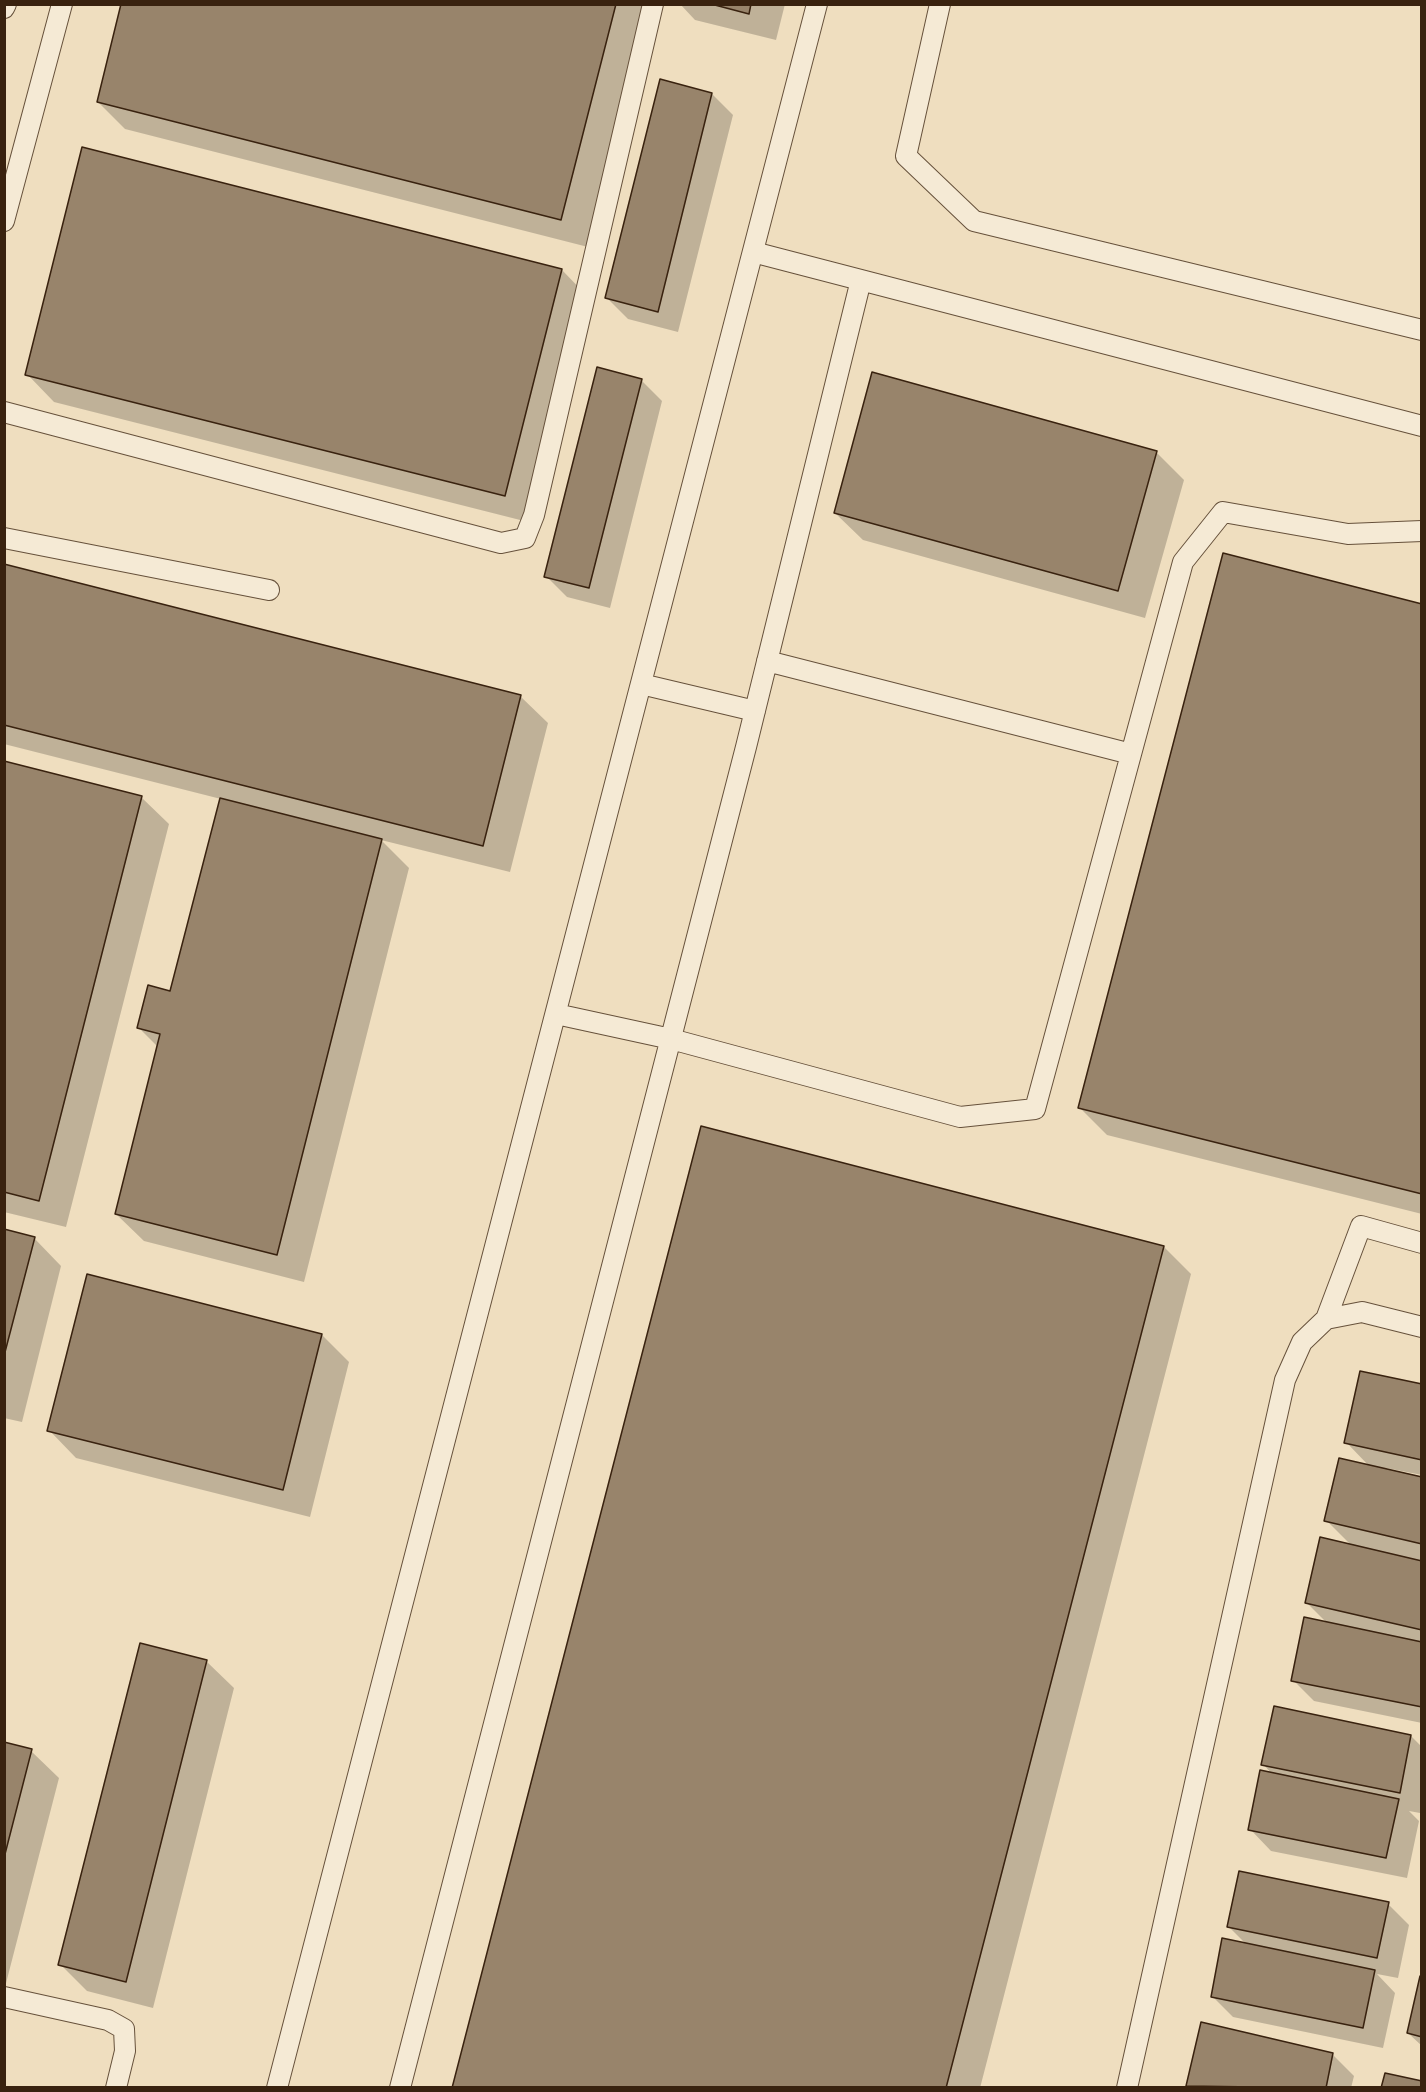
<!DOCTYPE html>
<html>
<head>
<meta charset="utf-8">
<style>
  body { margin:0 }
  #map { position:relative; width:1426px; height:2092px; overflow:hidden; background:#efdebf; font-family:"IM FELL English",serif }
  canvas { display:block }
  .frame { position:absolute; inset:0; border:6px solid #39220f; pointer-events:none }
</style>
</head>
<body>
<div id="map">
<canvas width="1426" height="2092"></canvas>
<div class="frame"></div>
</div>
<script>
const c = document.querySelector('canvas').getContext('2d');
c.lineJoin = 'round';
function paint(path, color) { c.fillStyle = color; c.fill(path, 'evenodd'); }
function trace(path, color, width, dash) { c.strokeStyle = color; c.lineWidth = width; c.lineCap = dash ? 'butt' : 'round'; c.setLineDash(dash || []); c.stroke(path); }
paint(new Path2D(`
  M123,4H650L588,247L125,129L98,102Z
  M680,4H785L776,40L695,20Z
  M712,94L733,115L678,332L628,319L607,298Z
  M562,270L589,298L532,523L54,402L27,374Z
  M641,380L662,401L610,608L567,597L546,576Z
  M1156,452L1184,480L1145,618L863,540L835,513Z
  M4,565L520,696L548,723L510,872L381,840L409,868L304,1282L144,1241L116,1214L158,1047L139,1028L172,993L221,799L4,744Z
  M1422,605V1214L1107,1135L1079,1107Z
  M4,763L141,797L169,824L66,1227L4,1212Z
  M4,1231L34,1238L61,1266L22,1422L4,1418Z
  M1164,1247L1191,1274L980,2088H454Z
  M322,1335L349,1362L310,1517L76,1458L49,1430Z
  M1422,1386V1475L1386,1468V1470L1422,1479V1723L1314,1701L1293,1680L1328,1624L1306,1602L1351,1545L1326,1520L1370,1467L1346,1442Z
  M206,1661L234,1688L153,2008L87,1991L60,1964Z
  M1411,1736L1422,1747V1808L1420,1813L1409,1811L1419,1821L1407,1878L1271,1851L1250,1829L1272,1774L1263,1764Z
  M4,1744L31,1751L59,1778L4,1991Z
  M1388,1904L1409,1925L1398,1978L1377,1974L1395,1993L1383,2048L1233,2017L1212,1996L1247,1945L1229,1927Z
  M1422,1978V2046L1408,2033Z
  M1333,2055L1354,2076L1351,2088H1190L1188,2086Z`), '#0003');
const building = new Path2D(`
  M121,4H616L561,220L97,102Z
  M711,4H751L749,14Z
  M660,79L712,93L658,312L605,298Z
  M82,147L562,269L505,496L25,375Z
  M597,367L642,379L589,588L544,577Z
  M872,372L1157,451L1118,591L834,513Z
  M1223,553L1422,604V1194L1078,1108Z
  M4,564L521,695L483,846L4,725Z
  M4,761L142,796L39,1201L4,1192Z
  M220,798L382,839L277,1255L115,1214L160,1034L137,1028L148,985L170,991Z
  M701,1126L1164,1246L946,2088H452Z
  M4,1229L35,1237L4,1356Z
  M87,1274L322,1334L283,1490L47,1431Z
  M1360,1371L1422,1384V1460L1344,1443Z
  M1339,1458L1422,1477V1544L1324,1521Z
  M1320,1537L1422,1561V1630L1305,1603Z
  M1304,1617L1422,1642V1707L1291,1681Z
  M140,1643L207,1660L126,1982L58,1965Z
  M1274,1706L1411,1735L1400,1793L1261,1765Z
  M4,1742L32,1749L4,1858Z
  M1260,1770L1399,1799L1386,1858L1248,1830Z
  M1239,1871L1389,1902L1377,1958L1227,1927Z
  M1222,1938L1375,1970L1363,2028L1211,1997Z
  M1420,1976H1422V2037L1407,2033Z
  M1201,2022L1333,2053L1326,2088L1186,2086Z
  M1385,2073L1422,2081V2088H1381Z`);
paint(building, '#98846b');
trace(building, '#39220f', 1.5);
const service = new Path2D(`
  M940,4L906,156L974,221L1422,330
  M4,8L6,4
  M4,221L62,4
  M753,252L1422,426
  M4,412L501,543L525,538L534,515L653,4
  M4,538L269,590
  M767,661L1131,754
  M641,684L755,711
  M556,1014L671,1039L960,1117L1035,1109L1183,562L1223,512L1348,534L1422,531
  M1326,1319L1361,1226L1422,1243
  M4,1997L108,2020L124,2029L125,2051L116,2088
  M277,2088L817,4
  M400,2088L746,747L861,280
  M1127,2088L1285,1380L1302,1342L1326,1319L1362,1312L1422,1327`);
trace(service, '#66513b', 22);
trace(service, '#f5ead5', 20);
</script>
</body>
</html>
